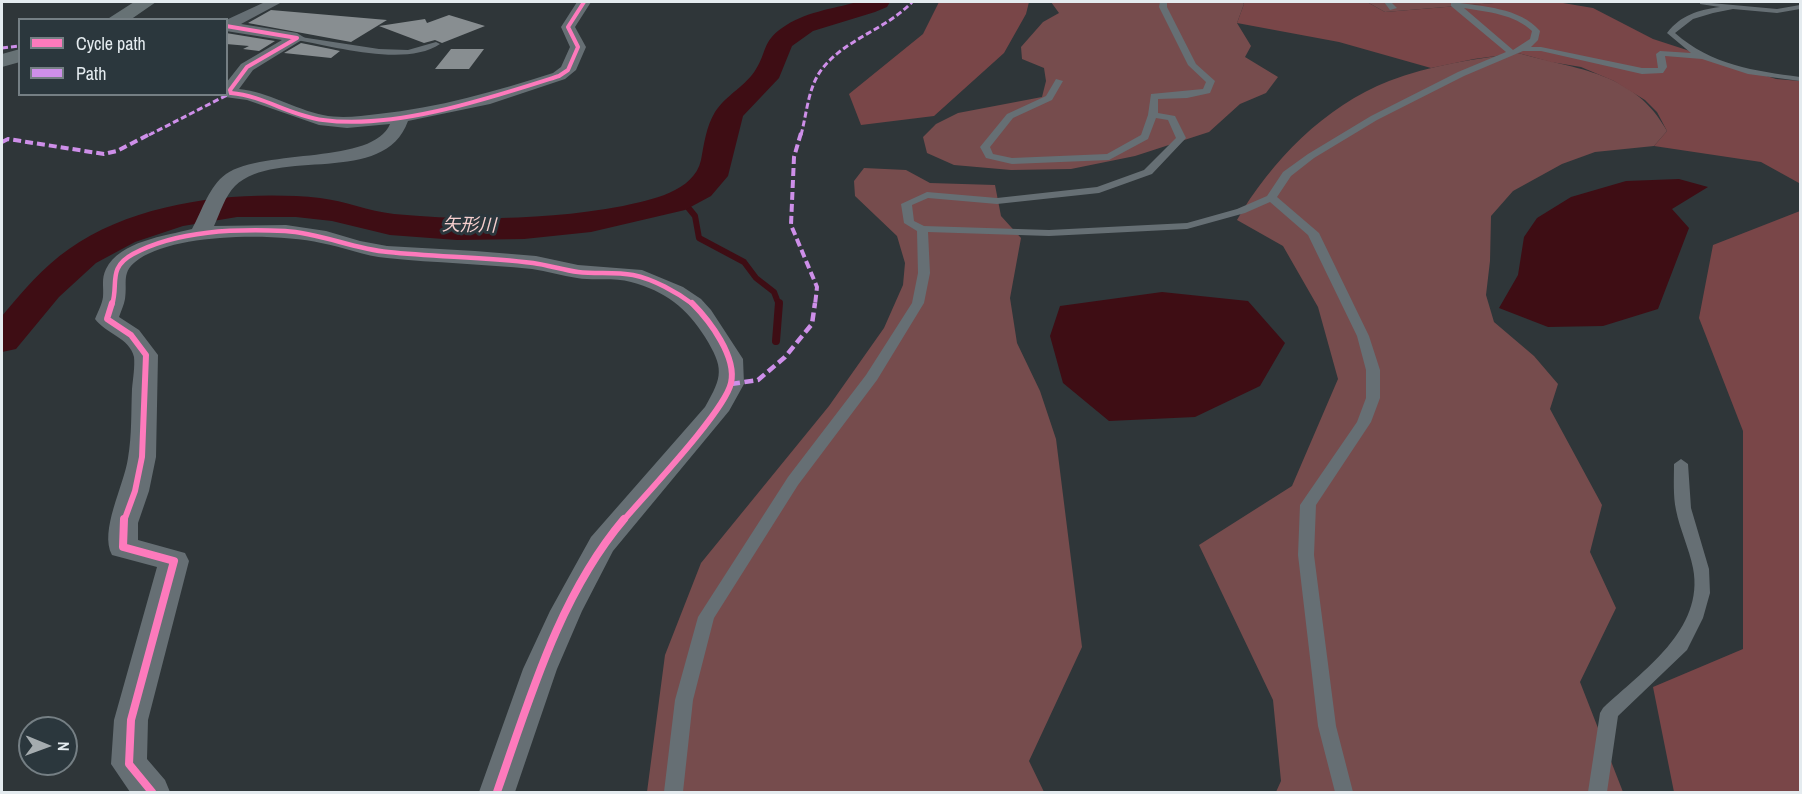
<!DOCTYPE html>
<html>
<head>
<meta charset="utf-8">
<style>
  body { margin:0 }
  #map { position:relative; width:1802px; height:794px; overflow:hidden; background:#2f3639; font-family:"Archivo Narrow",sans-serif }
  canvas { display:block }
  .frame { position:absolute; inset:0; border:3px solid #e4ebef; pointer-events:none }
  .legend { position:absolute; left:18px; top:18px; width:210px; height:78px; box-sizing:border-box; background:#2b373d; border:2px solid #757f84; margin:0; padding:8px 10px; list-style:none; font-size:18px; color:#e4ebef }
  .legend li { display:flex; align-items:center; gap:12px; height:30px }
  .legend b { width:30px; border:2px solid #757f84 }
  .north { position:absolute; left:18px; top:716px; width:60px; height:60px; box-sizing:border-box; background:#2b373d; border:2px solid #757f84; border-radius:50%; rotate:91deg; font-size:16px; font-weight:700; line-height:24px; text-align:center; color:#e4ebef }
  .north::after { content:''; display:block; margin:auto; width:21px; height:27px; background:#a5acaf; clip-path:polygon(50% 0,100% 100%,50% 72%,0 100%) }
</style>
</head>
<body>
<div id="map">
<canvas width="1802" height="794"></canvas>
<div class="frame"></div>
<ul class="legend">
<li><b style="height:8px;background:#fd7abc"></b>Cycle path</li>
<li><b style="height:8px;background:#ce8fe9"></b>Path</li>
</ul>
<div class="north">N</div>
</div>
<script>
const c = document.querySelector('canvas').getContext('2d');
c.lineJoin = 'round';
function paint(path, color) { c.fillStyle = color; c.fill(path, 'evenodd'); }
function trace(path, color, width, dash) { c.strokeStyle = color; c.lineWidth = width; c.lineCap = dash ? 'butt' : 'round'; c.setLineDash(dash || []); c.stroke(path); }
function drawText(font, color, halo, rows, align = 'center') {
  c.font = font + ' "Archivo Narrow","Noto Sans JP",sans-serif'; c.lineWidth = 6; c.setLineDash([]); c.textBaseline = 'middle'; c.strokeStyle = halo; c.fillStyle = color; for (const [text, x, y, turn = 0] of rows) {
    c.save(); c.translate(x, y); c.rotate((+turn || 0) * Math.PI / 180); c.textAlign = isNaN(turn) ? turn : align; if (halo) c.strokeText(text, 0, 0); c.fillText(text, 0, 0); c.restore();
  }
}
paint(new Path2D(`
  M1051,2H1242L1244,4L1237,23L1251,46L1245,57L1278,77L1266,93L1240,104L1209,132L1135,156L1071,169L1011,170L954,165L927,153L923,137L936,124L958,113L1042,97L1046,81L1044,68L1022,59L1021,47L1043,22L1059,13Z
  M1367,2H1506L1385,12Z
  M1518,53C1577,70 1634,71 1667,131L1654,146L1595,152L1562,164L1513,191L1491,216L1490,261L1486,295L1494,322L1534,356L1558,384L1550,409L1602,505L1590,552L1616,608L1580,682L1623,792H1276L1281,781L1273,700L1199,545L1292,486L1338,379L1318,307L1283,246L1237,220C1271,161 1325,106 1389,81C1430,65 1475,59 1518,53Z
  M864,168L906,170L930,183L995,185L1001,216L1021,238L1010,298L1017,343L1040,391L1056,439L1082,647L1029,761L1044,792H647L665,655L701,563L829,406L884,328L903,285L905,263L897,236L855,196L854,181Z`), '#764c4d');
paint(new Path2D(`
  M939,2H1029L1026,14L1004,53L934,116L861,125L849,94L923,34Z
  M1242,2H1367L1385,12L1506,2H1557L1593,8L1653,39L1776,79L1800,81V209L1799,183L1761,162L1654,146L1667,131L1657,112L1645,100L1614,81L1581,67L1551,62L1518,53L1474,59L1431,68L1339,42L1237,23L1244,4Z
  M1800,211V792H1674L1653,687L1743,649V431L1699,318L1713,245Z`), '#794648');
paint(new Path2D(`
  M1679,179L1708,187L1672,209L1689,228L1658,309L1603,326L1548,327L1499,308L1518,275L1524,237L1537,218L1571,197L1626,181Z
  M1162,292L1248,301L1285,343L1260,386L1195,417L1109,421L1063,383L1050,336L1060,306Z`), '#3e0d14');
trace(new Path2D(`
  M682,200L695,216L699,238L744,262L756,278L774,292L779,305`), '#3e0d14', 6);
trace(new Path2D(`
  M776,341L779,303`), '#3e0d14', 8);
paint(new Path2D(`
  M857,2H890L887,7L875,12L813,31L792,46L779,78L743,116L728,176L711,196L685,210L591,232L524,239L457,240L390,235L332,221L296,217H237L183,226L135,242L96,263L59,297L16,349L2,352V316C22,292 43,267 69,249C137,201 240,190 320,198C345,201 368,211 394,214C470,221 547,220 623,206C650,200 694,192 701,160C704,144 706,127 715,112C726,95 747,85 756,69C767,52 762,42 782,28C804,12 832,9 857,2Z`), '#3e0d14');
paint(new Path2D(`
  M271,10L387,20L351,42L248,23Z
  M449,15L485,26L442,43L435,40L424,43L379,26L425,19L427,23Z
  M226,33L275,41L259,51L243,49L249,46L226,44Z
  M301,43L331,49L340,51L331,58L284,53Z
  M451,49H484L469,69H435Z`), '#888e91');
paint(new Path2D(`
  M1160,2H1167V7L1196,64L1215,81L1210,93L1187,98L1158,99V113L1175,116L1186,138L1152,174L1099,193L997,204L928,198L912,205L914,221L924,226L1049,230L1187,223L1237,209L1267,196L1283,172L1308,154L1371,116L1458,72L1506,52L1451,6V2H1454C1483,7 1519,7 1540,31L1538,40L1531,47H1541L1642,68H1658L1656,54L1660,51L1691,53L1667,33C1681,15 1698,10 1720,7L1700,4V2L1777,9L1800,5V9L1777,13L1733,9L1713,13L1693,19L1675,33C1711,65 1755,71 1800,77V81L1748,74L1702,59L1665,56L1667,67L1663,73L1642,74L1541,51H1523L1464,76L1377,120L1314,158L1291,176L1277,197L1319,233L1369,336L1380,370V398L1371,422L1316,505L1314,555L1336,726L1353,792H1335L1318,726L1298,555L1300,505L1357,422L1366,398V370L1357,336L1308,235L1270,202L1245,213L1187,229L1049,236L928,232L930,273L924,303L877,380L798,485L714,618L693,700L683,792H664L675,700L698,617L788,477L866,375L912,303L918,273L917,231L904,223L901,204L927,192L997,198L1097,187L1144,170L1176,138L1168,120L1156,118L1148,139L1109,160L1012,164L986,158L980,147L1007,114L1046,96L1056,79L1063,81L1052,100L1013,118L990,147L993,154L1012,158L1107,154L1141,135L1148,115L1151,94L1203,89L1206,82L1188,65L1159,7ZM1464,8C1488,12 1514,14 1532,31L1530,39L1513,50Z
  M1384,2H1391L1397,8L1390,10Z
  M294,36L379,49L408,50L436,42L440,44C406,67 336,47 297,40H294Z
  M1681,459L1688,464L1691,508L1709,569L1710,593L1703,618L1687,650L1618,716L1607,792H1588L1600,713L1603,708C1642,671 1705,630 1693,568C1689,548 1680,530 1676,510C1673,496 1674,479 1674,464Z`), '#666f74');
paint(new Path2D(`
  M265,2H282L241,24L297,33L305,38L253,70L239,89C269,92 294,109 323,115C342,119 360,116 378,114C438,108 496,91 553,73L561,67L570,47L561,27L577,2H591L575,27L586,47L576,70L565,79L490,104L408,121C384,188 277,146 235,186C225,196 220,213 214,226L286,225L326,231L360,241L387,246L475,251L536,256L578,265L642,270L683,287L701,299L711,310L743,359L744,384L729,411L613,551L582,611L557,669L515,792H479L523,669L550,611L591,537L705,407C723,376 724,368 705,337C687,308 665,291 631,282C614,277 594,281 577,278C562,276 547,271 532,269C484,264 436,263 387,258C364,256 344,247 321,243C276,233 178,233 139,259C120,272 128,282 125,299C124,305 121,311 119,317L139,330L158,355L156,457L149,491L138,523V540L185,553L189,561L148,720L147,759L165,780L170,792H130L111,764L114,720L157,567L112,555C99,531 124,486 128,458C132,435 131,412 132,389C133,379 135,366 134,357C130,338 105,333 95,319C98,312 102,304 103,297C104,287 101,279 106,269C120,241 165,236 192,229C202,211 209,186 226,174C265,148 373,165 390,124L347,128L319,125L247,100L225,97L226,83L241,64L282,40L226,31V20Z`), '#666f74');
paint(new Path2D(`
  M134,2H156L130,20H106Z
  M20,49V62L2,67V54Z`), '#677275');
trace(new Path2D(`
  M2,48L20,46
  M149,135L231,93
  M801,135C807,113 808,87 822,69C845,39 887,29 912,2`), '#ce8fe9', 3, [6, 3]);
trace(new Path2D(`
  M801,133L794,157L791,225L817,287L815,305
  M2,142L8,139L104,154L117,151L152,133`), '#ce8fe9', 4, [8, 4]);
trace(new Path2D(`
  M731,384L758,380L785,357L812,324L815,303`), '#ce8fe9', 4.5, [9, 4.5]);
trace(new Path2D(`
  M226,26L297,38L247,67L230,90L231,93C264,96 291,116 323,120C395,130 490,98 559,76L568,70L578,47L568,27L584,2`), '#fd7abc', 4);
trace(new Path2D(`
  M112,305C119,284 107,268 133,254C178,230 236,229 285,231C321,233 353,249 388,252C436,257 485,257 533,263C548,265 563,270 578,272C596,274 615,272 633,275C653,279 677,292 694,305`), '#fd7abc', 4.5);
trace(new Path2D(`
  M112,303L107,319L131,335L146,355L142,457L135,491L124,521
  M623,521C645,495 725,411 731,383C737,357 710,321 692,303`), '#fd7abc', 6);
trace(new Path2D(`
  M124,519L123,547L174,561L131,720L129,764L152,792
  M497,792C530,698 559,596 624,519`), '#fd7abc', 8);
drawText('italic 18px', '#f8d0cf', '#2b373d', [
  ["矢形川",469,226,1]
]);
</script>
</body>
</html>
